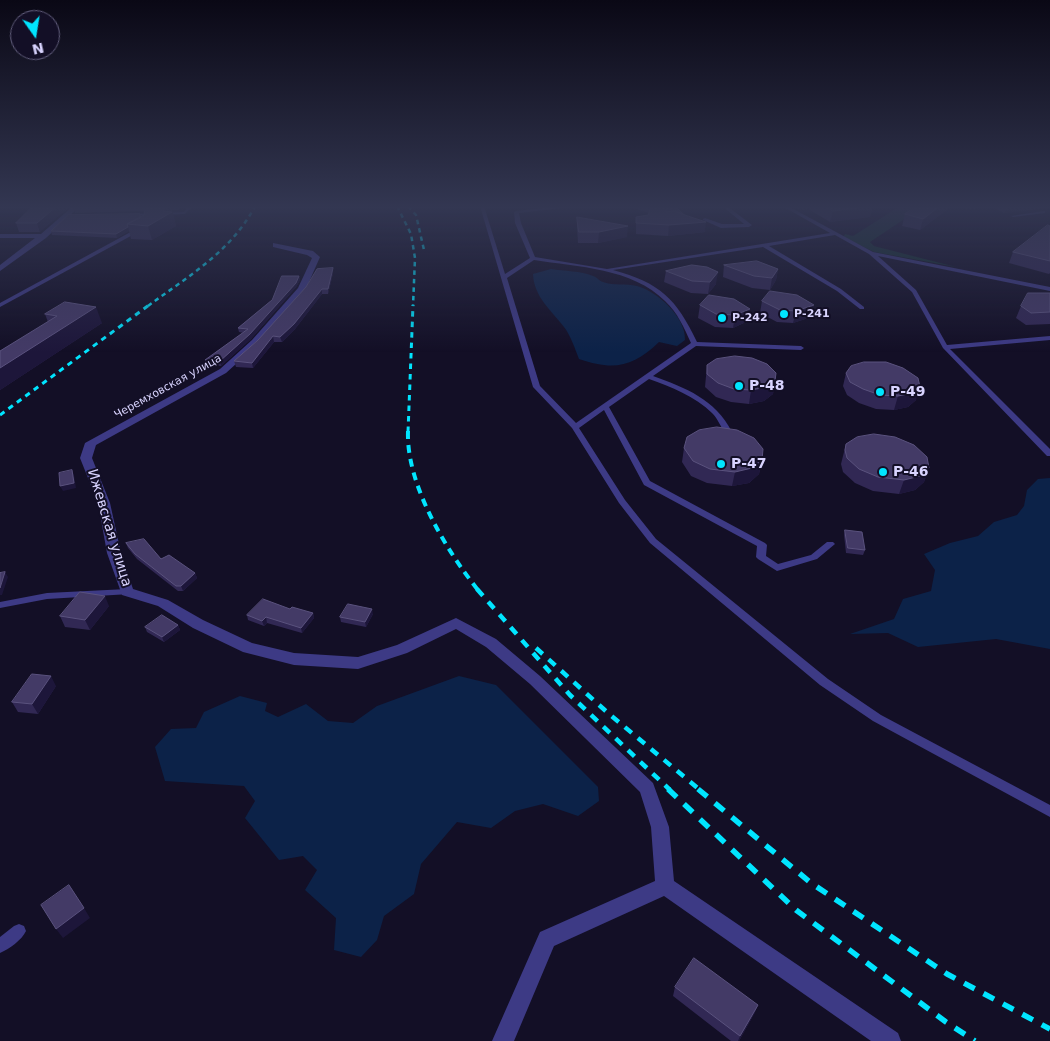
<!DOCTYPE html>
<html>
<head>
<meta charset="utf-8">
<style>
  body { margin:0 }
  #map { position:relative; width:1050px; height:1041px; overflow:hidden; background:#130f26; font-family:"DejaVu Sans",sans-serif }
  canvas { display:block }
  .north { position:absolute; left:10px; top:10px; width:50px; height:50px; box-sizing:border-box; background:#130f26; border:1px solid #625e7d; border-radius:50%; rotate:167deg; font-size:14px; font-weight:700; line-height:20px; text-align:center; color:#d9d4ff }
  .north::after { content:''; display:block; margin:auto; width:18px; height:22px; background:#00e5ff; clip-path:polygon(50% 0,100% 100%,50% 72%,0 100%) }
</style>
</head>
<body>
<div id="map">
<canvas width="1050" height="1041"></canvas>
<div class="north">N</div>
</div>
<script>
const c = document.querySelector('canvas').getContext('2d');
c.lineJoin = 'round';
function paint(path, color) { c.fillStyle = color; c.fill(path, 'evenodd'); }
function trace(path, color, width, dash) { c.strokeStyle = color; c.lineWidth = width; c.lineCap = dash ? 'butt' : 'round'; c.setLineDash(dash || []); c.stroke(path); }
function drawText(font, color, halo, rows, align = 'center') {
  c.font = font + ' "DejaVu Sans",sans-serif'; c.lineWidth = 4; c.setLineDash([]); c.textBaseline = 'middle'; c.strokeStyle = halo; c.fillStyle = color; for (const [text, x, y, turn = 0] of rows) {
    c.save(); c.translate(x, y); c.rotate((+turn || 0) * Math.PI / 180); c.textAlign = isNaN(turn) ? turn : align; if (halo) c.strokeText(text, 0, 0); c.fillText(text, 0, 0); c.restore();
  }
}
paint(new Path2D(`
  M900,206H924L870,242L874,246L956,267L874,252L843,237L845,234L853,236Z`), '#12302f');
paint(new Path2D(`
  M551,269C564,271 581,271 593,276C597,277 599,281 603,282C614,286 626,283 637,286C658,292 686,317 685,340L677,346L659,342C633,367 614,371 579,359C575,349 571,336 564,327C551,310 534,297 533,274Z
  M1050,478V649L996,639L918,647L888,633L850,634L894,619L903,599L931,591L935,570L924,554L950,543L978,536L994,522L1017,515L1024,506L1027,490L1038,479Z
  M459,676L496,685L598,787L599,801L578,816L543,804L515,811L491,828L457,822L421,864L414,894L384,916L377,940L361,957L334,950L336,918L305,890L317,870L303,856L279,860L245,818L255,801L244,786L165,781L155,747L171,729L196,728L204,712L240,696L267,703L265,711L278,717L306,704L328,721L353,723L377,706Z`), '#0c2248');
paint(new Path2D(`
  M188,206H193L185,214L130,216L128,215L130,214L184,212Z
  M480,206H484L505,274L530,258L515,223L514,212L516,211L561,206H579L519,213L521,223L535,257L607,269L830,233L782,206H788L873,252L1050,287V291L878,256L916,290L947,345L1050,336V340L950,349L1050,449V456H1047L943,348L912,292L869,254L835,235L769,246L841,289L864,307V309H860L837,291L763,247L613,270C660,283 676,298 697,342L801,346L804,348L801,350L696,346L653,376C686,388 715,399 732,432L731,434H725C721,427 718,419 712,413C695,396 671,387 649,379L609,407L650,481L765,543L767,545L766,556L778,564L811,555L827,542H833L835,544L817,559L777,571L758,559L756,557L757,546L644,485L604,410L579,428L625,500L656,539L828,679L881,715L1050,805V817L873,721L820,685L650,543L619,503L572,428L533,387ZM534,260C578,267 632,268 665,301C678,313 684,328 691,343L576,423L540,386L507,278Z
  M722,206H727L752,225L749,227L721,228L703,220V219L705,218L722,224H744Z
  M1043,211H1045V213L1013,217L1011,216Z
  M138,228L140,229V231L0,307V303Z
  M127,589L130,590L132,592L130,594L47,599L0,608V602L47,593Z
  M19,924L24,926L26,931C22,940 9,949 0,953V937L14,926Z`), '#3d3a85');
paint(new Path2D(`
  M73,206H80L46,238L0,271V265L35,238H0V234H41Z
  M273,243L313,251L320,257L305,291L258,344L226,373L96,445L92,458L110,503L121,553L133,589L168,600L203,620L252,643L294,653L358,657L397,645L456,618L496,639L540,676L653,783L669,827L674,881L898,1033L901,1041H871L664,896L554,946L514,1041H492L540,932L655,881L651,827L640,792L530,684L486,647L456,629L407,653L358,669L294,665L243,652L193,628L158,606L122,595L107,553L98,503L80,458L85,443L220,369L252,340L298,288L312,258L307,255L273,247Z`), '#3d3a85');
trace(new Path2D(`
  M397,206L411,234L415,258L413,306
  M408,206L416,215L424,250
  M148,306C187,277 232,251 255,206`), '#00e5ff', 2.5, [4.5, 4]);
trace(new Path2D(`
  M0,415L149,305
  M408,432L413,305`), '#00e5ff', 3, [5.5, 5]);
trace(new Path2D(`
  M408,431C406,484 446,550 478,590`), '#00e5ff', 4, [8, 6]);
trace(new Path2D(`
  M477,589L570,695L670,790
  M536,648L608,713L700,790`), '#00e5ff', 4.5, [9, 8]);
trace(new Path2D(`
  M668,789L796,910L946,1022L975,1041
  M698,789L811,883L947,974L1050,1029`), '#00e5ff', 5.5, [12, 10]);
paint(new Path2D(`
  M33,206L40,232H19L16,223Z
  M73,206H181L178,210H172L176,226L152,240L131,239L129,231L117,238L52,235L51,231L140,214L141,217L144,215V211L75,213Z
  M633,206H675L705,232L668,236L636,234V217L648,215L649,213L633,208Z
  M794,206H873L870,217L830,222L808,209L801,210Z
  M952,206L920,230L902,226L905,214Z
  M961,206H1050L1004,213L992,207L968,209Z
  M577,217L627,237L598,243H578L577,228Z
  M1050,226V273L1049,274L1009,263L1013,252Z
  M692,265L716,284L708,294L691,293L664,282L666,271Z
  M724,265L778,269L776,280L770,290L752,288L723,277Z
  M333,273L328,294H322L295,329L282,342H274L253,368L236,367L234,361Z
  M299,276L300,280L296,287L251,339L221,366L207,364L205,360L244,333L239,332L238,328L272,300Z
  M770,291L811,317L793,323L777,322L760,313L762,301Z
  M1050,293V324L1026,325L1016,318L1021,306Z
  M709,295L748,321L733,328L715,327L698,318L700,305Z
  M45,314L102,323L0,390V351L48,322Z
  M707,365L775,381L773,394L764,401L749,404L731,402L716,397L705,387Z
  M846,373L916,400L908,407L894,410L876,409L859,403L847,395L843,386Z
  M846,444L929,468L924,482L915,490L899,494L873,491L855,483L843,472L841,464Z
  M684,448L762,460L759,474L749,483L732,486L707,483L691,476L682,462Z
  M845,530L865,550L863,555L846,553L844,535Z
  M126,543L195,573L197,578L183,591H178L137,559L128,548Z
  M109,606L90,630L65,627L60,616Z
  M290,609L313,613L314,618L302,633L267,623L264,626L248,620L247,615Z
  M373,614L366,627L341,622L340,617Z
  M178,625L180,630L164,642L147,632L145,627Z
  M56,686L38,714L18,712L12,702Z
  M675,987L758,1005L754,1014L739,1041H731L673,996Z`), '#312854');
paint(new Path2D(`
  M57,206H71L40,232L37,223Z
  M167,206H171L176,226L152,240L148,226Z
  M177,206H181L178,210Z
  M801,206H809L808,209L801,210Z
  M873,206L870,217L830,222L833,211Z
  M940,206H952L920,230L923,219Z
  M969,206H992V207L968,209Z
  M1007,206H1050V208L1004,213Z
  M706,222L705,232L668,236L669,225Z
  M628,226L627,237L598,243L599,232Z
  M128,227L129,231L117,238L116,234Z
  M333,268V273L328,294V289Z
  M778,269L776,280L770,290L772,278Z
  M718,272L716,284L708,294L710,282Z
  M299,276L300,280L296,287L251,339L221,366L220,361Z
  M322,289V294L295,329L282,342L280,337Z
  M814,305L811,317L793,323L796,311Z
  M96,307L102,323L0,390V368Z
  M750,309L748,321L733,328L735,315Z
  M273,336L274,342L253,368L252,363Z
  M775,381L773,394L764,401L749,404L751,390Z
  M920,387L916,400L908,407L894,410L898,396Z
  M762,460L759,474L749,483L732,486L735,472Z
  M929,468L924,482L915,490L899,494L904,480Z
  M72,470L74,475L76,488L63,491L60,486Z
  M5,572L8,577L2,595H0V588Z
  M195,573L197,578L183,591L181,586Z
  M105,596L109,606L90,630L85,620Z
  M372,609L373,614L366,627L365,622Z
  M313,613L314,618L302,633L301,628Z
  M266,617L267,623L264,626L262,621Z
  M178,625L180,630L164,642L162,637Z
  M51,676L56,686L38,714L32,704Z
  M84,908L90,918L63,938L56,929Z
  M758,1005L754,1014L739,1041H738L740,1036Z`), '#1d163a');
const building = new Path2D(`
  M33,206H57L37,223H16Z
  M145,206H167L163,211L172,212L148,226L127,224L144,215Z
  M651,206H675L683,214L667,208L666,212L673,211L706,222L669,225L636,223V217L648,215Z
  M825,206H873L833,211Z
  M917,206H940L923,219L905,214Z
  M140,214V218L127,224L128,227L116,234L51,231L68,215Z
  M577,217L628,226L599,232H579Z
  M1048,225L1050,226V261L1013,252Z
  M757,261L778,269L772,278L754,276L724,265Z
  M692,265L707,267L718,272L710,282L692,281L666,271Z
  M333,268L328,289H322L294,324L280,337L273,336L252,363L234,361L258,340L306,287L317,269Z
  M282,276H299L296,283L250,334L220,361L205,360L248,329L238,328L272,300Z
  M770,291L797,295L814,305L796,311L780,310L762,301Z
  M1028,293H1050V312L1031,313L1021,306Z
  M709,295L734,299L750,309L735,315L716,314L700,305Z
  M65,302L96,307L0,368V351L57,316L45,314Z
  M735,356L752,358L767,364L776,373L775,381L767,387L751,390L734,389L718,383L707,374V365L716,359Z
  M864,362H886L903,368L918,378L920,387L912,393L898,396L880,395L863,389L850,382L846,373L851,366Z
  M717,427L737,430L754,438L763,449L762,460L752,468L735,472L710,469L693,461L684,448L687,437L699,430Z
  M874,434L895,437L914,445L927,457L929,468L920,476L904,480L878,477L859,469L847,458L845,450L846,444L857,437Z
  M72,470L74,483L60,486L59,473Z
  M845,530L862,532L865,550L848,548Z
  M144,539L161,559L169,555L195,573L181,586H176L135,554L126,543Z
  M5,572L0,588V573Z
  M80,592L105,596L85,620L60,616Z
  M263,599L290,609L292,607L313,613L301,628L266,617L262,621L247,615Z
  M348,604L372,609L365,622L340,617Z
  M162,615L178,625L162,637L145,627Z
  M32,674L51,676L32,704L12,702Z
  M69,885L84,908L56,929L41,905Z
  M694,958L758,1005L740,1036L675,987Z`);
paint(building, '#433a66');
trace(building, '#5a527e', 1);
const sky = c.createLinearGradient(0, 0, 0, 352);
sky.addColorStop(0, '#0a0815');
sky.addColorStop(0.59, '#333752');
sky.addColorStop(1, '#33375200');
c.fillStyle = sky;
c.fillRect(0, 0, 1050, 352);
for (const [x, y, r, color] of [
  [784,314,5,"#00e5ff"],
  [722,318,5,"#00e5ff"],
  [739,386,5,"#00e5ff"],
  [880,392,5,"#00e5ff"],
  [721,464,5,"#00e5ff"],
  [883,472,5,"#00e5ff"]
]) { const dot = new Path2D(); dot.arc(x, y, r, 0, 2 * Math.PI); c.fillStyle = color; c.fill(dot); trace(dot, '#130f26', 2); }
drawText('bold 11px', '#d9d4ff', '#130f26', [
  ["Р-241",794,314],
  ["Р-242",732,318]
], 'left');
drawText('11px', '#d9d4ff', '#130f26', [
  ["Черемховская улица",168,387,-29]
]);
drawText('bold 14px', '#d9d4ff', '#130f26', [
  ["Р-48",749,386],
  ["Р-49",890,392],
  ["Р-47",731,464],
  ["Р-46",893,472]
], 'left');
drawText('14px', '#d9d4ff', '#130f26', [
  ["Ижевская улица",109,528,73]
]);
</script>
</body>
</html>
